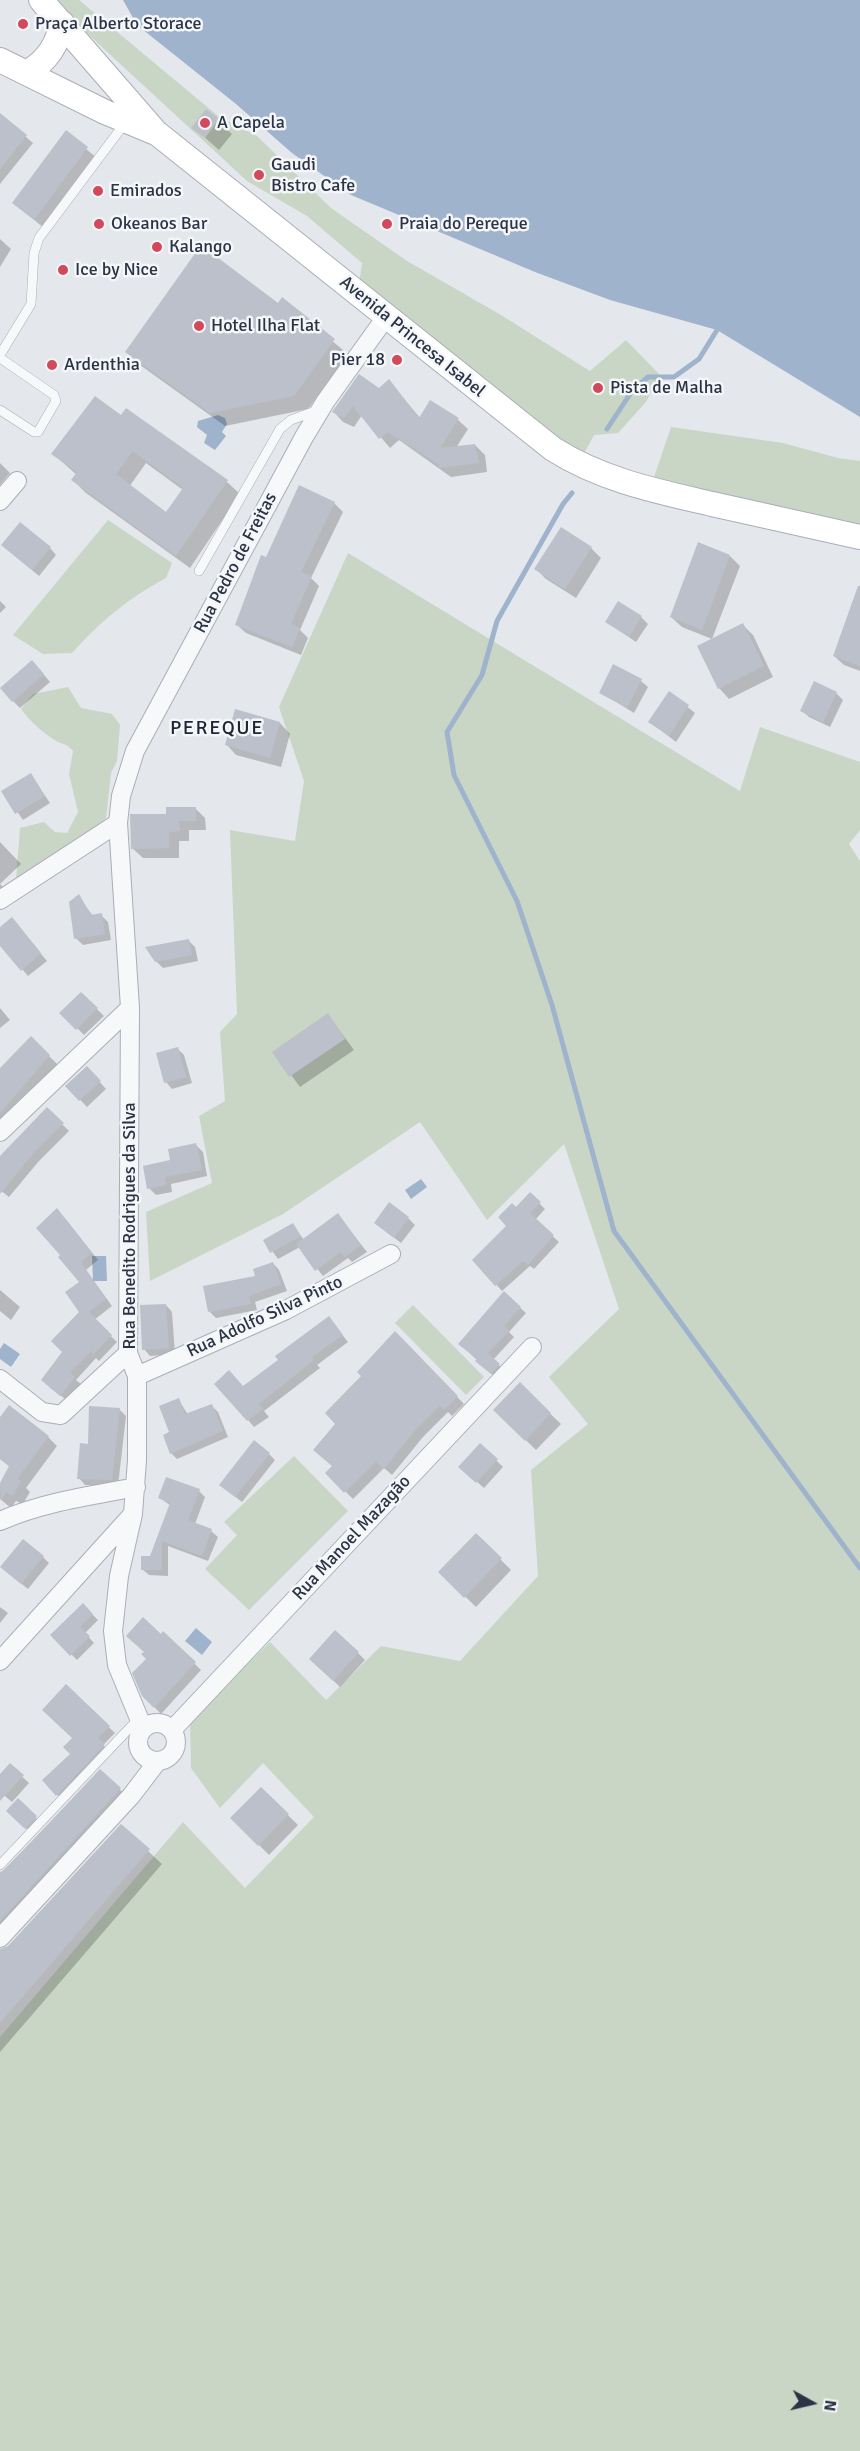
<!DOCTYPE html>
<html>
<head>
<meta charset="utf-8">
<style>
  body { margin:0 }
  #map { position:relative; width:860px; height:2451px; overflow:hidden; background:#e4e7ec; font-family:Signika,sans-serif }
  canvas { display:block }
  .north { position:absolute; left:782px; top:2373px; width:60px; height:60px; -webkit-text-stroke:4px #f4f6f9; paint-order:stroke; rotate:98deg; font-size:16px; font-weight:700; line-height:24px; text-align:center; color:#2b3445 }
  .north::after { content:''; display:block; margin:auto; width:21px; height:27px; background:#2b3445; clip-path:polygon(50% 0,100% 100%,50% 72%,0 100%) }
</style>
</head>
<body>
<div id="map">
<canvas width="860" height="2451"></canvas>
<div class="north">N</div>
</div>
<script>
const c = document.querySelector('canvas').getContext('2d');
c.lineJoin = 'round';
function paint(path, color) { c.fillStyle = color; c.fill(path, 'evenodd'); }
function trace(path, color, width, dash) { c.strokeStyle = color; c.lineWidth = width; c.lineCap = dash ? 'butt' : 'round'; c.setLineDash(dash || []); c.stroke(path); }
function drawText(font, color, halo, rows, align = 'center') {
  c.font = font + ' Signika,sans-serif'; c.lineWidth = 5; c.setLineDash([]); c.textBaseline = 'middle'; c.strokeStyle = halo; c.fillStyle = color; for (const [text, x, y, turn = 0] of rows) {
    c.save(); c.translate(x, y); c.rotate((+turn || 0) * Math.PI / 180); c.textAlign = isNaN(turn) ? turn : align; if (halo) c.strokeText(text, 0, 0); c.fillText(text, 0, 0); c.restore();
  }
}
paint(new Path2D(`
  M51,0H79L218,116L257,136L331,208L407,261L501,315L590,371L626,340L660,375L646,402L618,433L594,435L580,461L359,285L362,263L307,216L247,181Z
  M671,427L783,443L838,458L860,461V532L652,483Z
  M108,520L172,563L166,578C127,599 101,621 72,653L43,654L13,635Z
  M348,553L740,791L760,727L860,762V830L849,844L860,861V2451H0V2037L183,1822L245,1888L314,1817L263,1763L220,1808L191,1768L190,1720L270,1642L326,1700L381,1646L460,1661L538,1576L531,1470L588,1424L549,1377L619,1309L564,1144L487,1220L420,1122L283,1214L150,1281L146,1212L212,1183L199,1116L225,1101L220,1032L237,1014L230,830L295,841L304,781L279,707Z
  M68,687L81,708L112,714L120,725L117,761L111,773L106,818L92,834L16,880L20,828L44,822L55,832L67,833L78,812L69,774L73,751C66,742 61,745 53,739C41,731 29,720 21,709L33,694Z
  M413,1305L484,1377L466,1395L395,1323Z
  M294,1456L348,1511L249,1610L205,1569L237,1535L224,1522Z`), '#c9d6c5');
paint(new Path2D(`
  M123,0H860V417L717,330L610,300L535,272L351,195L292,153L236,104L137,25Z
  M218,415L225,418L227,424L222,432L226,436L215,450L204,443L207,435L197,427L198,421Z
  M421,1179L427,1187L411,1199L405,1190Z
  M92,1256H106L107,1281H93Z
  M4,1343L20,1354L11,1367L0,1359V1349Z
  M196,1628L212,1642L202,1655L185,1641Z`), '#9fb4cc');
paint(new Path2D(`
  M206,111L232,134L219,150L193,127Z
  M0,115L33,143L0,184Z
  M66,132L98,159L45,229L14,203Z
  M0,239L11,249L0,267Z
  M282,300L348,354L308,409L225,426L140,365L127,352L278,305Z
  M389,381L421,419L431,402L458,420L468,429L456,448L475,445L485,455L487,472L451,477L399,440L390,448L362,415L354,427L343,422L334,412L379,390Z
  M121,417L227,482L240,494L190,568L86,493L73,480L77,475L53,454ZM146,463L183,490L166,514L129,487Z
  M0,463L10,473L0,485Z
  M334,503L343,512L311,578L319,586L300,630L308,638L301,655L246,633L237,625L267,559Z
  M50,548L56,555L39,576L10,552Z
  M591,548L601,558L576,598L546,579L536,569Z
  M730,556L740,566L712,639L682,627L671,617Z
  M860,585V671L844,665L834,656Z
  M0,601L6,607L0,613Z
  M641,617L648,624L636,642L607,622Z
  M743,625L753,635L773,677L729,699L719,688Z
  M39,669L50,682L20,708L13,701Z
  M641,681L648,687L634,713L600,692Z
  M670,693L695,713L676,742L650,722Z
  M836,693L843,700L830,727L809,717L802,711Z
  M280,723L290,734L281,767L236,755L226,744Z
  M31,775L50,803L23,820L3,791Z
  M195,808L205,818L206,830H189V841H179V858H143L132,848L168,815Z
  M0,842L21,864L0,884L3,887L0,890Z
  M78,896L93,916L101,915L108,922L111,940L83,945L76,938Z
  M18,926L47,961L28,976L0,943V929Z
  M189,941L195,947L198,961L163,968L156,961Z
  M81,994L104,1016L84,1035L62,1013Z
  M0,1008L10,1020L0,1028Z
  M328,1015L354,1050L300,1087L274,1052Z
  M31,1038L58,1065L13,1117L7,1112L0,1120V1070Z
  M178,1049L184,1055L192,1083L172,1089L166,1082Z
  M87,1068L106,1089L87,1107L67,1086Z
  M47,1109L69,1131L39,1161L9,1197L0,1190V1160Z
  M196,1145L203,1152L207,1176L171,1184L172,1192L156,1195L149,1188L172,1161Z
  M530,1194L545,1209L535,1220L559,1242L534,1269L530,1266L502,1291L474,1260L508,1226L516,1209Z
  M338,1215L367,1252L352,1262L348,1258L323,1276L300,1247L278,1259L265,1241L293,1225L304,1240Z
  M64,1217L98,1260L86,1270L112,1306L94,1320L117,1342L99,1361L96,1358L76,1380L81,1384L68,1401L49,1387L81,1313V1282Z
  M408,1218L415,1225L401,1243L375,1223Z
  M273,1263L279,1270L287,1291L255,1302L257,1310L216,1318L210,1312Z
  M0,1290L20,1307L11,1320L0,1311Z
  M504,1293L526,1313L509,1332L514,1337L493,1360L504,1370L497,1379L460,1344Z
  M166,1305L172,1312L175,1354L150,1356L144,1349Z
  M329,1318L348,1342L317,1365L320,1368L264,1411L269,1417L254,1427L248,1420L243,1387L280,1361Z
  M395,1333L464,1404L452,1416L448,1412L423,1437L392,1475L384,1468L353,1499L327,1473L333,1467L337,1424Z
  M520,1385L561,1424L536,1450L495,1410Z
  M179,1400L188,1415L212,1406L218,1412L228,1437L177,1459L171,1453V1433Z
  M119,1409L126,1416L118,1486L85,1485L79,1478L89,1445Z
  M0,1420L48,1437L57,1446L26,1488L30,1492L23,1504L16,1501L11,1508L0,1499V1486L10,1467L0,1459Z
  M269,1454L275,1460L242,1502L228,1491Z
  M496,1460L503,1467L484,1488L467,1473Z
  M199,1491L205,1497L195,1524L211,1531L218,1537L208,1561L168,1546V1576L149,1575L142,1569L151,1557L171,1506L160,1498Z
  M476,1535L511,1570L476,1607L440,1572Z
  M43,1557L49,1563L28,1589L9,1574Z
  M83,1605L98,1620L85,1633L94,1643L77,1660L52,1635Z
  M0,1607L8,1613L0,1623Z
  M163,1633L201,1670L161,1714L143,1695Z
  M358,1653L365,1660L340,1687L318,1666Z
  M66,1686L115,1733L103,1745L110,1752L63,1801L44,1780L72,1754L74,1738Z
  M10,1765L29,1783L12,1802L0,1792V1776Z
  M100,1771L131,1800L0,1941V1874Z
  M261,1789L298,1825L269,1855L232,1818Z
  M18,1800L42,1824L32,1834L8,1811Z
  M121,1826L162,1864L0,2052V1961Z`), '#0003');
trace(new Path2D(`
  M607,429L632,391L648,377H674L699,359L717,330
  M572,493L563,504L497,621L482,675L447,732L454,775L517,901L552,1005L614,1231L860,1568`), '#9fb4cc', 5);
paint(new Path2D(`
  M206,109L219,119L205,138L191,128Z
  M0,113L27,135L0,169Z
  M66,130L88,147L34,220L12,203Z
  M201,245L278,303L282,297L335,339L294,396L210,413L125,352Z
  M359,374L379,388L389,379L419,418L430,400L459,418L440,448L475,444L479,463L439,468L438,464L388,432L379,439L353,406L344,418L332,412Z
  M95,396L121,415L126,408L228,480L176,556L71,480L77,472L51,454ZM133,451L183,488L166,512L116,474Z
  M299,485L335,502L301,572L312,576L291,624L300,628L292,647L235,625L261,555L266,557Z
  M20,522L51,547L32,570L1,545Z
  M561,527L592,547L565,589L534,569Z
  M698,542L730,555L702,630L670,617Z
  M858,586H860V666L833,656Z
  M618,601L642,616L629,637L605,622Z
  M743,623L764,666L718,689L697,646Z
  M32,660L44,674L12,702L0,688Z
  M613,664L642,679L627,708L599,693Z
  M814,681L837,692L823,722L800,711Z
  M669,691L689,705L669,736L648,722Z
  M235,709L280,722L270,758L225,745Z
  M31,773L45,796L15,814L1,791Z
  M166,807H196V821H179L180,831L169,832V848L131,849L130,814H166Z
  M79,894L91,915L102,913L105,934L74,939L69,902Z
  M12,917L41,953L21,971L0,946V927Z
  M189,939L192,955L155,962L145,947Z
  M81,992L98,1008L76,1030L59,1013Z
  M328,1013L345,1039L289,1077L272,1052Z
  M31,1036L50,1055L0,1113V1068Z
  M178,1047L186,1077L164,1083L156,1053Z
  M87,1066L101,1081L79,1101L65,1086Z
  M47,1107L64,1123L32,1155L0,1194V1156Z
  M196,1143L202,1170L165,1177L166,1185L147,1189L143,1166L170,1160L168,1149Z
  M530,1192L541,1202L530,1213L554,1235L528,1265L523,1261L495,1286L472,1260L506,1226L498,1217L512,1203L516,1207Z
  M389,1202L409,1217L394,1238L374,1223Z
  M57,1208L92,1253L81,1262L106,1299L89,1312L112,1335L92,1356V1350L70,1373L75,1377L60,1396L41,1380L62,1352L51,1341L79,1312L65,1292L79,1282L58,1257L60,1255L36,1228Z
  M338,1213L361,1245L345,1257L341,1252L315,1271L296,1244Z
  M293,1223L301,1236L270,1253L263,1240Z
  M273,1262L281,1284L249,1296L251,1304L208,1312L203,1286L255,1276L253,1269Z
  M504,1291L521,1307L504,1326L509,1331L488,1353L500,1364L491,1374L475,1361L477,1359L458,1344Z
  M166,1304L169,1348L142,1350L140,1305Z
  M329,1316L343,1335L312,1357L314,1360L259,1404L263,1409L247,1421L214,1384L229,1370L243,1386L278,1360L275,1356Z
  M395,1331L458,1396L444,1410L440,1406L416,1429L384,1469L376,1462L344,1493L325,1473L332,1466L313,1450L335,1424L325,1413L361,1376L357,1372Z
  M520,1382L551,1413L525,1441L493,1410Z
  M179,1398L185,1414L212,1404L223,1431L170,1454L163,1435L169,1432L159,1406Z
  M9,1405L49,1436L17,1479L21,1481L13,1496L6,1492L1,1500L0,1483L9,1466L0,1459V1417Z
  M89,1406L120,1408L112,1480L77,1479L80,1443L88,1444Z
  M254,1440L270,1453L235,1497L219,1485Z
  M480,1443L498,1459L476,1483L458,1467Z
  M166,1477L200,1489L188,1520L212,1529L202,1556L162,1541V1570H141V1556H150L170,1503L158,1498Z
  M476,1533L502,1558L464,1598L438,1572Z
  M23,1539L44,1556L21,1584L0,1567Z
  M83,1603L93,1614L80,1627L90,1636L70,1656L50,1635Z
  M143,1617L161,1634L163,1631L196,1662L154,1708L142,1696L132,1673L146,1659L141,1654L144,1652L126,1636Z
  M335,1630L359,1652L333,1681L309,1659Z
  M66,1684L110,1726L98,1738L105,1744L56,1796L42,1780L70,1754L63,1747L72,1738L42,1710Z
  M10,1763L24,1775L0,1801V1774Z
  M100,1769L121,1788L0,1921V1872L5,1870Z
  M261,1787L289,1814L258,1846L230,1818Z
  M18,1798L37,1816L25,1829L6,1811Z
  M121,1824L150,1849L0,2023V1949L8,1946Z`), '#bbc0ca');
const service = new Path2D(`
  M0,355L31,304L34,253L39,238L125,123
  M0,358L54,395L56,401L38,432H34L0,410
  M199,571L280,429L291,420L318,410
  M0,1865L139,1718`);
const minor = new Path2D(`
  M0,501L17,481
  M0,900L118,823
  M0,1132L130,1008
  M137,1376L286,1310L391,1254
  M0,1379L42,1412L61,1415L128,1353
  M0,1521C43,1502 90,1496 136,1487
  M0,1661L132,1515
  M138 1742a19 19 0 1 1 38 0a19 19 0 1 1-38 0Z
  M143,1728L117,1665L113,1631L119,1576L133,1514L137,1460V1376L128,1353L130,1008L118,823L121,796L135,751L304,437L325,402L386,317
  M172,1730L532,1347
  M0,1938L131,1796L157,1762`);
const secondary = new Path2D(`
  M41,0L154,130
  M0,60L105,112L158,134L553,449C602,480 656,491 712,504C761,515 811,526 860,537
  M28,72C48,60 57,45 62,23`);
trace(service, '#a9aeb7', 10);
trace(minor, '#a9aeb7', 20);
trace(secondary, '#a9aeb7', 26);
trace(service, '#f7f8fa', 9);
trace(minor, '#f7f8fa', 18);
trace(secondary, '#fff', 24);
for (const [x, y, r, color] of [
  [23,24,6,"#d1495b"],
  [205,123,6,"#d1495b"],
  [259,175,6,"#d1495b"],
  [98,191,6,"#d1495b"],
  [99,224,6,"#d1495b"],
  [387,224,6,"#d1495b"],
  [157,247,6,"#d1495b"],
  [63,270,6,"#d1495b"],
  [199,326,6,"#d1495b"],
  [397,360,6,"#d1495b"],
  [52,365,6,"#d1495b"],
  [598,388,6,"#d1495b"]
]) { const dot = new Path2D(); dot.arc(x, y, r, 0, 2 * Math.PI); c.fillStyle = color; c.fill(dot); trace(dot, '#f4f6f9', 2); }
drawText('18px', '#2b3445', '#f4f6f9', [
  ["Praça Alberto Storace",35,24],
  ["A Capela",217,123],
  ["Gaudi",271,165],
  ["Bistro Cafe",271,186],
  ["Emirados",110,191],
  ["Okeanos Bar",111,224],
  ["Praia do Pereque",399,224],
  ["Kalango",169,247],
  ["Ice by Nice",75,270],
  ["Hotel Ilha Flat",211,326],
  ["Pier 18",385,360,"right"],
  ["Ardenthia",64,365],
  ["Pista de Malha",610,388]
], 'left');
drawText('18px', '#2b3445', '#f4f6f9', [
  ["Avenida Princesa Isabel",412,337,39],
  ["Rua Pedro de Freitas",236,563,-62],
  ["Rua Benedito Rodrigues da Silva",130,1226,-90],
  ["Rua Adolfo Silva Pinto",265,1317,-25],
  ["Rua Manoel Mazagão",352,1538,-47]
]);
c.letterSpacing = '1.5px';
drawText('20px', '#1d2536', '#f4f6f9', [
  ["PEREQUE",217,729]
]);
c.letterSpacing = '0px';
</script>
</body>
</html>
